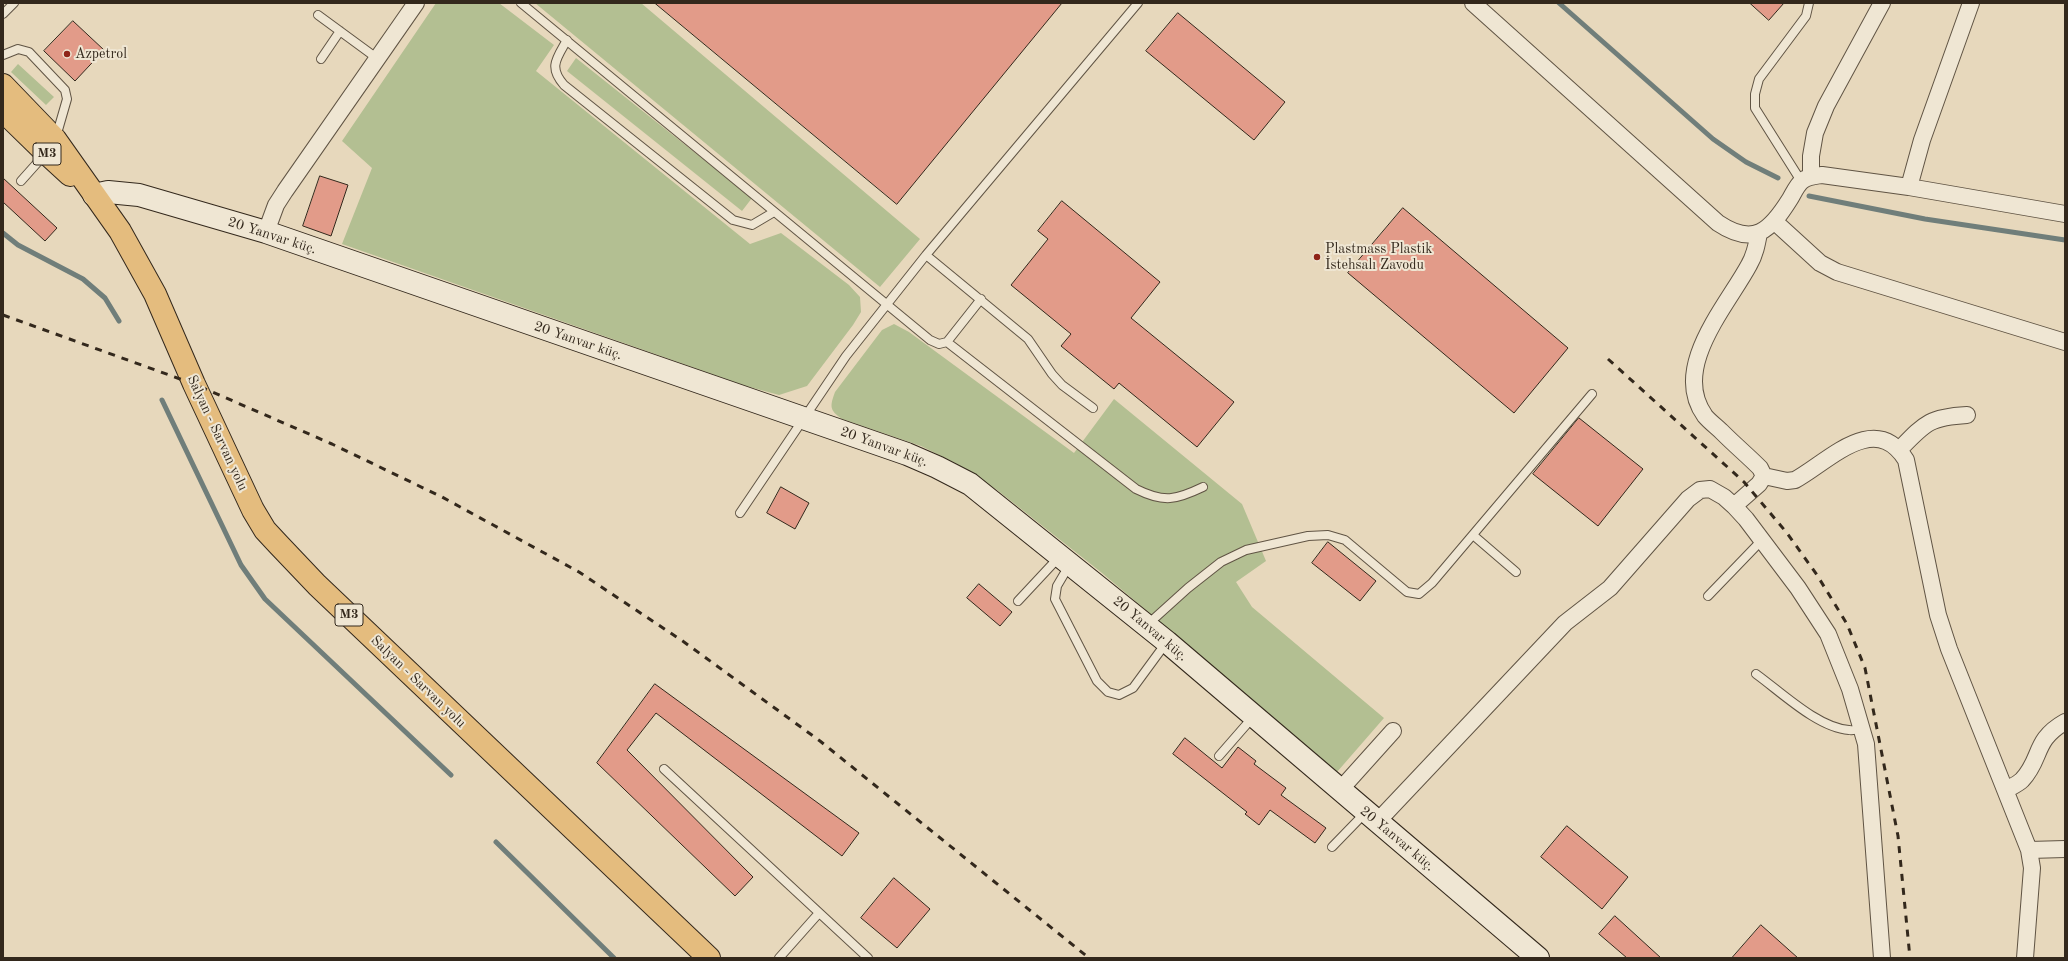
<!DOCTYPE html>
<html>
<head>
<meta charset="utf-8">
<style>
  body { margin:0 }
  #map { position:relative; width:2068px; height:961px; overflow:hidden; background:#e7d8bc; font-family:"Old Standard TT",serif }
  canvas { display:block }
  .frame { position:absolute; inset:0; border:4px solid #33281c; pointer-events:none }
</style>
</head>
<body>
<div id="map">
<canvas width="2068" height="961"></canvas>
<div class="frame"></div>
</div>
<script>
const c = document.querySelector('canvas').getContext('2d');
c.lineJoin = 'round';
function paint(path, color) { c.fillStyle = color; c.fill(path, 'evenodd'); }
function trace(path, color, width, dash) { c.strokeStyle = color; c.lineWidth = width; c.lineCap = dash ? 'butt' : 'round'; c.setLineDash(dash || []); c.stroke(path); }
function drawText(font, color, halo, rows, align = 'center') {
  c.font = font + ' "Old Standard TT",serif'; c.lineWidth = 4; c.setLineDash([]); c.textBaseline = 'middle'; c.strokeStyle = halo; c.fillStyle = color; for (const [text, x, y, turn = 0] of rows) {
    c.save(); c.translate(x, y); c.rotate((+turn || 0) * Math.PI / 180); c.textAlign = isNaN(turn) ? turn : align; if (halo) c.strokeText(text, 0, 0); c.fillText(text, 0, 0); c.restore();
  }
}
paint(new Path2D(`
  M436,3H499L554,45L536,71L750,244L781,233L849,285L860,297L861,312L853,325L807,386L779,395L746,386L342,244L372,168L342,141Z
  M535,3H641L920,239L880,287Z
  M576,58L752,198L742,211L567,71Z
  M18,64L54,97L46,105L11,72Z
  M894,324L909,332L1074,453L1114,399L1242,504L1266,561L1236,582L1252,607L1384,718L1337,772L1102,573L997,490L955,463L921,446L842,419C829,410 830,406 835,392L882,330Z`), '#b3bf92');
trace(new Path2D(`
  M1559,3L1713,139L1746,162L1778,178
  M1809,196L1925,219L2065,240
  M3,233L18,245L83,279L105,298L119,321
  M162,400L241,565L265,599L451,775
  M496,842L614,958`), '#707e7a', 5);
const building = new Path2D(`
  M655,3H1062L897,204Z
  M1750,3H1784L1769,20Z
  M1178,13L1285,102L1254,140L1146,51Z
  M73,21L104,50L75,81L44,51Z
  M320,176L348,185L331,236L303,226Z
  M3,178L57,228L45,241L3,202Z
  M1062,201L1160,282L1131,318L1234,402L1197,447L1119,383L1114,389L1061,346L1071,334L1011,285L1048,239L1038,231Z
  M1403,208L1568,348L1514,413L1348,273Z
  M1579,418L1643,469L1598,526L1533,474Z
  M781,487L809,503L795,529L767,513Z
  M1328,542L1376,581L1360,601L1312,563Z
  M979,584L1012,612L1000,626L967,598Z
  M655,684L859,833L842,856L656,713L627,750L753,877L735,896L597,763Z
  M1185,738L1222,768L1238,747L1256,761L1254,764L1286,788L1281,795L1326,828L1315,843L1270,810L1259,825L1245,814L1247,812L1173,754Z
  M1567,826L1628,877L1602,909L1541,857Z
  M894,878L930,909L897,948L861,918Z
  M1615,916L1661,958H1627L1599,934Z
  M1761,925L1798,958H1732Z`);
paint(building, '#e29b89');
trace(building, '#33281c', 1);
const lane = new Path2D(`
  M521,3L930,340L939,344L947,342L981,299
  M3,14L14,3
  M318,15L378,59
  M567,40C557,58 548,67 564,85L733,220L752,225L774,212
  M3,55L18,49L29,52L65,90L67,99L56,137
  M321,59L340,31
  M21,181L46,153
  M1801,181L1755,108V94L1759,79L1806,16L1809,3
  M926,255L1138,3
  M947,342L1136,489C1164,503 1176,500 1203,487
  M740,513L846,356L926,255L1028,339L1052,374L1062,385L1093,408
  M1473,535L1516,572
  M1070,564L1057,586L1055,599L1097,681L1108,692L1119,695L1133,688L1166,643
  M1708,596L1762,540
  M1018,601L1060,556
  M1147,625L1188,588L1221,562L1246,550L1308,536L1328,535L1345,540L1407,592L1419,594L1432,583L1592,394
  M1756,674C1781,692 1818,728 1849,730C1853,731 1857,729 1861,729
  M1219,756L1253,717
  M664,769L868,958
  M1332,847L1365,813
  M779,958L819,913`);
const street = new Path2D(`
  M1473,3L1718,223C1754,247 1770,231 1790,199C1793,194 1797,185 1802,181C1808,176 1815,176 1822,175L1909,187L2065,214
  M1811,176V156L1815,133L1826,106L1882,3
  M1909,187L1922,140L1971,3
  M1774,221L1820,263L1837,272L2065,342
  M266,232L276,205L285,191L416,3
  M1900,449C1925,423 1930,417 1967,415
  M1764,476L1787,481L1795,480C1828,462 1875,410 1906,460L1938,615L1949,649L2029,850L2032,868L2025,958
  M1734,506L1759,484L1764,476L1760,468C1748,456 1735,445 1723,433C1717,427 1710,422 1705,416C1670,368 1727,306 1749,265C1755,255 1757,244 1759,233
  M1340,790L1393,731
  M2006,790C2011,787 2018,784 2022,780C2042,759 2033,740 2065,722
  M1377,822L1565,623L1610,588L1688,499L1700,490L1710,489L1724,497L1734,506L1746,519L1798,588L1828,634L1850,689L1866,744L1882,958
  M2029,850L2065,849`);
const secondary = new Path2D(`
  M94,195L108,192L139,195L266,232L907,454L937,467L970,484L1167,642L1538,958`);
const primary = new Path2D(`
  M3,85L55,139L120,231L155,294L194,384L253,510L265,530L278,544L317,585L709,958
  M3,111L46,153L70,175`);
trace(lane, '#605444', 10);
trace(street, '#605444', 18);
trace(secondary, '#33281c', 24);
trace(primary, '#33281c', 24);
trace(lane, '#efe6d3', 8);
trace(street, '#efe6d3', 16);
trace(secondary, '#efe6d3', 22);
trace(primary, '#e4bc7e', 22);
trace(new Path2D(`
  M3,315L194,384L332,444L442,497L579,572L684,642L820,741L1089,958
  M1608,359L1744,482L1787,533L1817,575L1847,624L1865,668L1898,836L1910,958`), '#33281c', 3, [7, 7]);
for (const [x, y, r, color] of [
  [67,54,4,"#8f2418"],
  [1317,257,4,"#8f2418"]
]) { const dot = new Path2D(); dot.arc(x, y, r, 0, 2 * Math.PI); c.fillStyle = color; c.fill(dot); trace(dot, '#efe6d3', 1.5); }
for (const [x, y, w] of [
  [47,154,28],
  [349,615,28]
]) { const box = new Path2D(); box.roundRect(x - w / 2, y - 11, w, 22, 3); c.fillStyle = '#efe6d3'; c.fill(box); trace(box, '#33281c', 1); }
drawText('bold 13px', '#33281c', null, [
  ["M3",47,154],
  ["M3",349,615]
]);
drawText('14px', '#33281c', '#efe6d3', [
  ["Azpetrol",75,54],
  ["Plastmass Plastik",1325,249],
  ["İstehsalı Zavodu",1325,265]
], 'left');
drawText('14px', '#33281c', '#efe6d3', [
  ["20 Yanvar küç.",272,236,18],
  ["20 Yanvar küç.",578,341,19],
  ["Salyan - Sarvan yolu",217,433,65],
  ["20 Yanvar küç.",884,447,20],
  ["20 Yanvar küç.",1150,629,40],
  ["Salyan - Sarvan yolu",418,682,44],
  ["20 Yanvar küç.",1397,839,40]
]);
</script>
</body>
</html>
